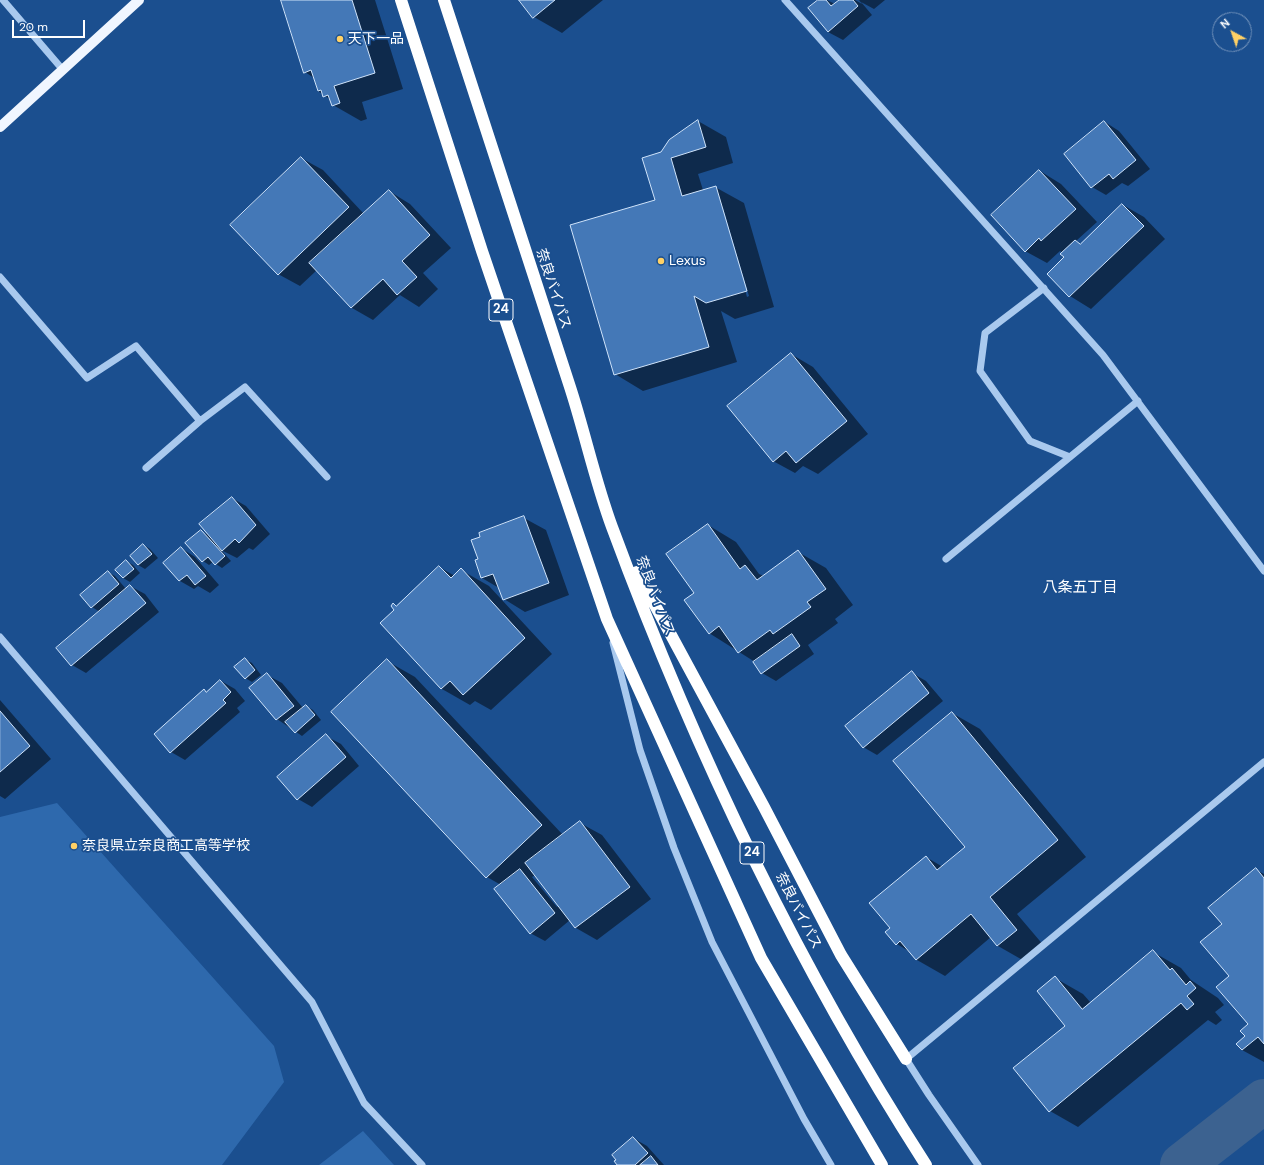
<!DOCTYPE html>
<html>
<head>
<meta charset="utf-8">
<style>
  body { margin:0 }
  #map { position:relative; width:1264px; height:1165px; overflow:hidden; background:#1b4f8f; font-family:"DM Sans",sans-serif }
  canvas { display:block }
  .north { position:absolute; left:1212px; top:12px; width:40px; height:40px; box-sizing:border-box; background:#1b4f8f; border:1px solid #7695bc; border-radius:50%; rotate:320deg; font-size:11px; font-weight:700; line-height:16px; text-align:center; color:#fff }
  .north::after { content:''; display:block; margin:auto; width:14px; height:18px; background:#ffd166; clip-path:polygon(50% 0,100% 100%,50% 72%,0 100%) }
  .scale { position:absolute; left:12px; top:20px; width:73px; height:18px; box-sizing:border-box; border:2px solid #fff; border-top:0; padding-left:5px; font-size:12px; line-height:14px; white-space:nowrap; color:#fff; -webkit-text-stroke:3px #1b4f8f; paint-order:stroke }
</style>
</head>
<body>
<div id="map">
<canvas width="1264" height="1165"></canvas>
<div class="north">N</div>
<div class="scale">20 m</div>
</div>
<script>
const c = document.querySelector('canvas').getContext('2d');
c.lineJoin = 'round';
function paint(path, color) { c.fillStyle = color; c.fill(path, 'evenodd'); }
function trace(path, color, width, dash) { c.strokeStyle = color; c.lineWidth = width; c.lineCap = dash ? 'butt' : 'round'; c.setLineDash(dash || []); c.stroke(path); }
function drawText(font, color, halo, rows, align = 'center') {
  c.font = font + ' "DM Sans","Noto Sans JP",sans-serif'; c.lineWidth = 3.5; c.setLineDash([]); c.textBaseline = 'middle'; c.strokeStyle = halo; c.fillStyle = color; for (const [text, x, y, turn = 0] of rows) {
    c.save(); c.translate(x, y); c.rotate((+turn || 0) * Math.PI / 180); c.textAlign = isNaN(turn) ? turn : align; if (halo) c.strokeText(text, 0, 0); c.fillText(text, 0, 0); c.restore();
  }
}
paint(new Path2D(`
  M57,803L274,1046L284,1082L222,1165H0V817Z
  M363,1131L394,1165H319Z`), '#2e69ad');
paint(new Path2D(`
  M282,0H375L403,89L362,102L367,119L361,121L333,105L331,100L318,91L314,78L305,72Z
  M520,0H603L562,33L534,17Z
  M819,0H827L835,4L840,0H855L862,4L859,0H885L874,9L861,2L872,15L843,40L828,32Z
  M698,121L726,137L733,163L698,174L703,190L715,187L744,203L774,307L735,319L721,311L737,362L643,391L615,374L656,201L662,153ZM721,208H723L749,296L747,297Z
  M1105,122L1119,131L1150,169L1128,186L1122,183L1106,195L1092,187Z
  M301,158L323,170L364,214L389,191L410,204L451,248L423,273L438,289L419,307L400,295L373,320L352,308L317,270L300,286L278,274Z
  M1040,171L1061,184L1097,222L1076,241L1081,244L1123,205L1144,217L1165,239L1091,309L1070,296L1048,274L1066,257L1063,253L1060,251L1047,263L1025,251Z
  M791,354L813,367L868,434L818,474L803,466L795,473L773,461Z
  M232,498L246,506L270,534L253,550L249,548L237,558L221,550L231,561L222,568L213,562L209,565L203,561L201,531L210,536Z
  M524,518L546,530L569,595L525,612L504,599L499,588L482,578L476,561L479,559L482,537Z
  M708,525L736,542L759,574L764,576L798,552L826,568L853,605L835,619L838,623L808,645L814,654L776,681L762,673L755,662L709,633L696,593Z
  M144,545L150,549L158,558L145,569L138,565Z
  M181,548L195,557L219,585L210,593L198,586L194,589L180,581L164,563Z
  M126,561L133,565L140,573L130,582L123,578Z
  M439,567L455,576L461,570L489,586L552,654L491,710L475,701L470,705L442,689L381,623Z
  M108,572L115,576L126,589L130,586L145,594L159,612L86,673L72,665L100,612L92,607Z
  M245,659L252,663L261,675L252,682L245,678Z
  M387,661L415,677L563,835L580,823L602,835L651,899L597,940L576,928L570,920L545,941L530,933L501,885L487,877ZM535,875L559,906L557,907L532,877Z
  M912,673L926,681L943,701L877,755L863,747Z
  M267,675L282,683L303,708L306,706L313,710L321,720L302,736L277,719Z
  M221,681L235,689L245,701L237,708L240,712L185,760L171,752L155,734L204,691L207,692Z
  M0,700L51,759L5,799L0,796Z
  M952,713L980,729L1086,857L1017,914L1045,947L1026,962L998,946L991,937L945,976L917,960L910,952L897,944L891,928L926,857L943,867L966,847Z
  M326,736L341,744L359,766L312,807L298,799Z
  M1256,870L1264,874V1062L1242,1050L1249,1024L1230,976L1224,924Z
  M1153,952L1181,968L1191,980L1218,998L1224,1005L1215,1012L1222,1020L1216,1025L1208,1020L1078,1127L1050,1111L1066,1026L1055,978L1083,994L1091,1003Z
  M633,1138L647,1146L664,1165H618Z`), '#0007');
trace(new Path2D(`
  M1182,1165L1264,1101`), '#3c6290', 44);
const building = new Path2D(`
  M281,0H352L375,73L334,86L340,103L332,106L328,95L323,97L321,90L318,91L311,70L304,73Z
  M519,0H555L533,18Z
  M818,0H826L831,6L839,0H853L858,6L828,32L808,8Z
  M698,120L706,147L671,158L682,196L716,186L747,291L706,303L694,296L709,347L614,375L570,225L655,200L642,158L661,152L669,140Z
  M1104,121L1136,160L1113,179L1109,174L1091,188L1064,154Z
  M301,157L349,207L278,275L230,225Z
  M1039,170L1076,209L1041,241L1039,238L1025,252L991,215Z
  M389,190L430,235L402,261L417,277L397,295L383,279L351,308L309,263Z
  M1122,204L1144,226L1069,297L1047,274L1064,257L1060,254L1075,240L1080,244Z
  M791,353L847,421L796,463L786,451L773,462L727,406Z
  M232,497L256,525L239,543L235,539L222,551L199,524Z
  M524,516L549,583L503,600L493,574L481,578L475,560L478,559L471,540L480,537L479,533Z
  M708,524L740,569L745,565L757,580L798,550L826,589L807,602L811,607L773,634L770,630L738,653L719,626L709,634L684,600L694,593L666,554Z
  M201,530L225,556L215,565L208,557L202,562L185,543Z
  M143,544L152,554L138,565L130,556Z
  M181,547L206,576L195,585L187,575L179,581L163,563Z
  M126,560L134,569L123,578L115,570Z
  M439,566L451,578L461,568L525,638L463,695L450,681L441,689L380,623L394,610L391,606L393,603L396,606Z
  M108,571L119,584L91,608L80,595Z
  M130,585L146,603L71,666L56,648Z
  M792,634L800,646L761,674L753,662Z
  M245,658L255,670L245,679L234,667Z
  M387,659L542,825L486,878L331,712Z
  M912,671L929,693L863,748L845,726Z
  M267,673L294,706L276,720L249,688Z
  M220,680L231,692L223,700L226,703L170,753L154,734L204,689L206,692Z
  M306,705L315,715L295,733L285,722Z
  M0,711L30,746L0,772Z
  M952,712L1058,840L990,897L1017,930L997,946L971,914L916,960L900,941L896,945L885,932L890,928L869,903L926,856L937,870L965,847L893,761Z
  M326,734L346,757L297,800L277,777Z
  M580,821L630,887L575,928L525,863Z
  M1256,868L1264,878V1044L1258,1037L1242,1050L1236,1044L1245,1036L1240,1031L1248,1024L1216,987L1229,976L1200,942L1222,924L1208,908Z
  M520,869L555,913L530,934L494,889Z
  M1153,950L1170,970L1172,968L1186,985L1190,981L1196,988L1187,996L1194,1004L1187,1010L1181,1003L1049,1112L1013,1068L1065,1026L1037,991L1055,976L1082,1009Z
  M633,1137L648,1153L635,1165H617L614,1161L616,1160L612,1155Z
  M651,1156L658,1165H640Z`);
paint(building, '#4478b7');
trace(building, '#cfe3fa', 1);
trace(new Path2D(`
  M3,0L63,70
  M785,0L1103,355L1264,571
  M0,277L87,378L136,346L200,421L146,468
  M1044,288L985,333L980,371L1030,441L1070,457
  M200,421L245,387L327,477
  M946,559L1138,401
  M0,637L312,1002L364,1103L422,1165
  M613,643L640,750L674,848L712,942L804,1119L831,1165
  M978,1165L929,1095L906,1059L1264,762`), '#a9c9ee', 7);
trace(new Path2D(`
  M0,127L139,0`), '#f0f6ff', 10);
trace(new Path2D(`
  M401,0L482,251L607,619L761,958L882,1165
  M444,0C486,129 528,258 570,387C585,433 595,481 612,527C694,749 798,966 926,1165
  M637,572L764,807L841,955L906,1059`), '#fff', 12);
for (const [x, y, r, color] of [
  [340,39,4,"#ffd166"],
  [661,261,4,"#ffd166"],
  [74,846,4,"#ffd166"]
]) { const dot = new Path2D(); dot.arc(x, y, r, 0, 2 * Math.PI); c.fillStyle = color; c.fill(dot); trace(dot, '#1b4f8f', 1.5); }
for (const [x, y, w] of [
  [501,310,24],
  [752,853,24]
]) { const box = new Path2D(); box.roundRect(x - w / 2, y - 11, w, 22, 3); c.fillStyle = '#1b4f8f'; c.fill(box); trace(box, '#fff', 1); }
drawText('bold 13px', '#fff', null, [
  ["24",501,310],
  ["24",752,853]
]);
drawText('14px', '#fff', '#1b4f8f', [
  ["天下一品",348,39],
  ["Lexus",669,261],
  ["奈良県立奈良商工高等学校",82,846]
], 'left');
drawText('14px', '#fff', '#1b4f8f', [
  ["奈良バイパス",553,289,72],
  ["奈良バイパス",655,596,69],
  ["奈良バイパス",798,911,63]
]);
drawText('15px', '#fff', '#1b4f8f', [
  ["八条五丁目",1080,588]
]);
</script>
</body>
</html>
